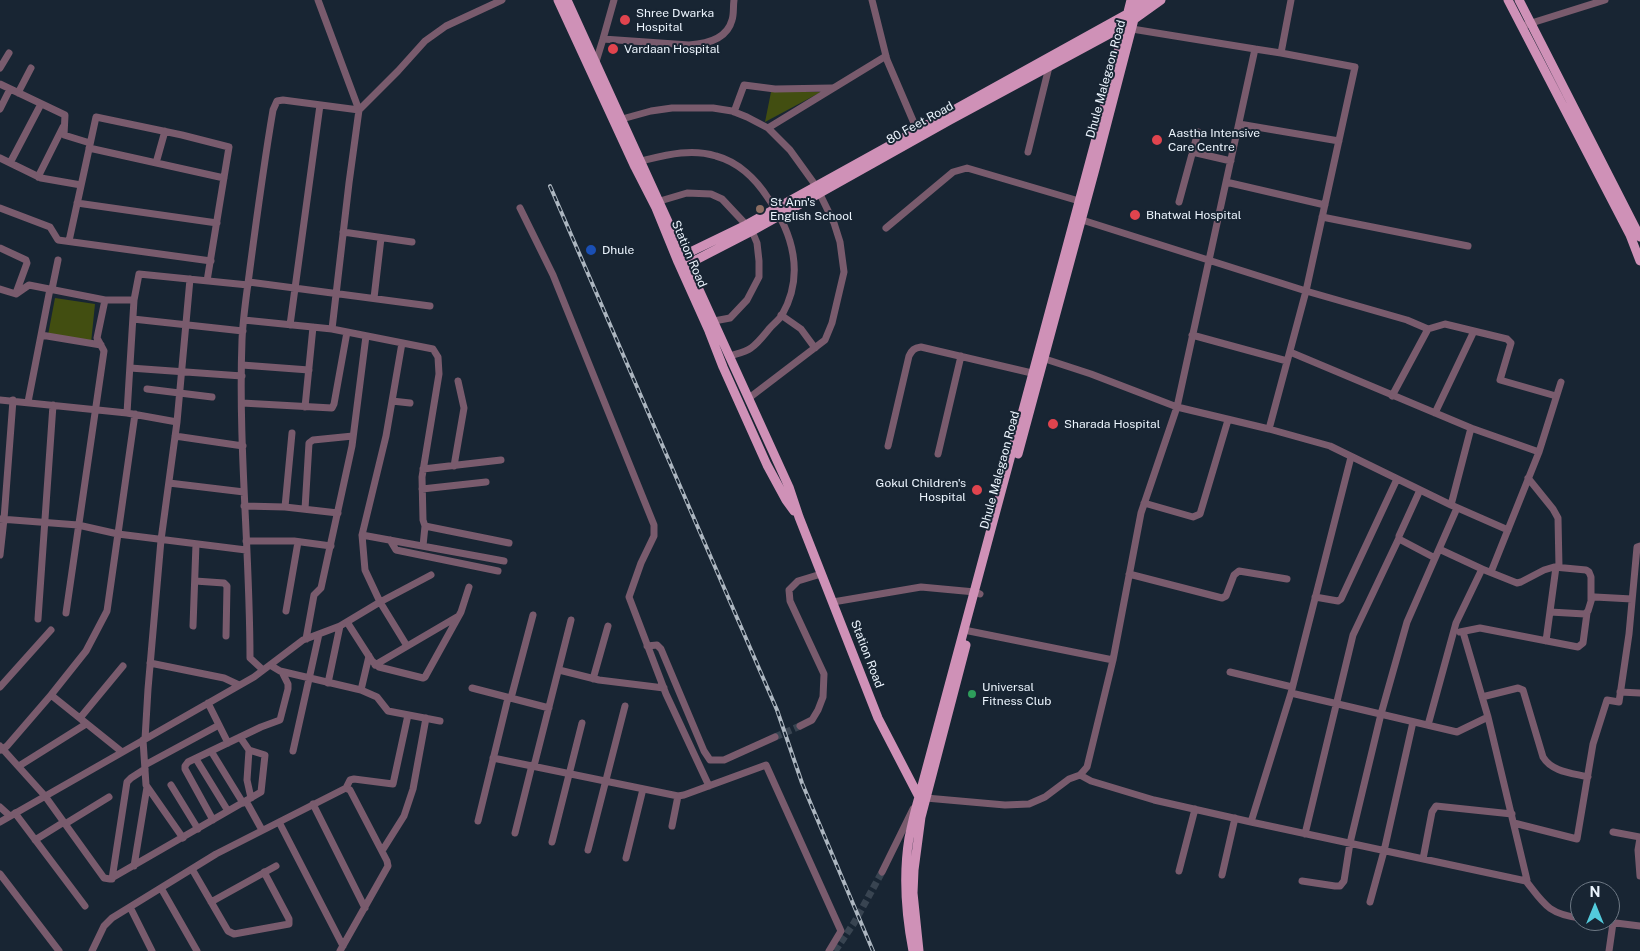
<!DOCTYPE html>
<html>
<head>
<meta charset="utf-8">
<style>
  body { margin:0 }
  #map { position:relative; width:1640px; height:951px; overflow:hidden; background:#182533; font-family:"Public Sans",sans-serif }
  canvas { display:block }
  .north { position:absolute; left:1570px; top:881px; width:50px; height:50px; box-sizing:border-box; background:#182533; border:1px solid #6d7884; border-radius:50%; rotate:0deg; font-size:14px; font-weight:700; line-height:20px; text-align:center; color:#ecf5fe }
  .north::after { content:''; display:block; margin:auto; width:18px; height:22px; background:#53cbdc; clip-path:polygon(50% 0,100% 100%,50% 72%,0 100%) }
</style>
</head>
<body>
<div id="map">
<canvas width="1640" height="951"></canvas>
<div class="north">N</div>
</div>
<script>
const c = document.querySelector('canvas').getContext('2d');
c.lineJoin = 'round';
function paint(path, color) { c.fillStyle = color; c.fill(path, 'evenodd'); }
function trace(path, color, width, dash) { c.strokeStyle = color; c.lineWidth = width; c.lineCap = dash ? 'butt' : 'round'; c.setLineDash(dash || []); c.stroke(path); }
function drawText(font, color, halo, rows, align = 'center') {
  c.font = font + ' "Public Sans",sans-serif'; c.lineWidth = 4; c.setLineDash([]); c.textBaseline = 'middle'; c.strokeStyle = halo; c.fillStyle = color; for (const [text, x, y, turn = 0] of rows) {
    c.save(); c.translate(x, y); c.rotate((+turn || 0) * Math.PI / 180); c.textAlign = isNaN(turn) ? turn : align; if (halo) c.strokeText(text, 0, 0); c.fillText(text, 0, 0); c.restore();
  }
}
paint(new Path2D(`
  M771,92H821L765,122Z
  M55,298L95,304L91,343L48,335Z`), '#424e11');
trace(new Path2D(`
  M775,737L800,726
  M835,951L854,923L882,872`), '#384451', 7, [7, 3.5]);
trace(new Path2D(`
  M872,0L887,60L917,130
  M1522,26L1605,0
  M1132,29L1255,49
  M603,39L689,45C706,44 727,39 732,20C734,14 733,7 734,0
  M595,65L603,39L614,0
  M0,68L9,53
  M0,84L65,115L64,135L90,143
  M18,93L31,68
  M0,109L10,89
  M734,112L744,85L775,89L832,88
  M622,119L651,111L672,108H713L732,111L747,117L768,128L790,150L816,186L834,223L840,242L844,272L832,323L825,340L749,398
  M1239,124L1339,141
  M768,128L886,56
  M89,148L224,178
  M1028,152L1049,67
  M1192,152L1231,161
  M0,158L41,178L81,185
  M641,161C666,155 691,148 716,156C738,162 756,179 768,198C793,233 805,275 782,315C779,320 773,324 769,329C764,335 758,343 751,348C746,352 736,354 730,356
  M10,163L41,104
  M156,163L165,131
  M38,177L63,127
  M1226,182L1325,205
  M660,201L687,193L711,194L722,199L752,231L757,243L759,261V277L747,300L730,318L714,321
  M1179,202L1198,132
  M77,203L217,223
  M0,208L50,227L58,240L211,261
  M520,208L553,275L654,525V536L641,563L629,597L666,694L709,786
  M1322,217L1468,246
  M1079,219L1306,291L1407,320L1428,329L1445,324L1507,339L1511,343L1500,380L1556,396
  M886,228L953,172L967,168L1079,201
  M343,232L412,242
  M69,241L96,117L182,135L229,147L207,281
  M0,248L26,260L27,263L16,293
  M249,282L430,306
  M0,289L16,294L29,285L105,300L97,338L104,351L66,613
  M52,289L58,260
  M374,298L381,238
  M105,300H134L139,274L248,285
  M781,315L801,329L815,348
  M133,319L243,331
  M244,320L332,329L433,349L438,357L439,374L422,477L423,520L425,526L423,546
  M290,325L320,105
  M332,329L349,183L359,110L398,71L425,41L446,26L502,0
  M41,335L101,345
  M1192,335L1287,361
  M402,343L386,436L362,535L365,570L380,602L407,646
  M1290,352L1471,428L1539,452
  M1039,357L1091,374L1177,407L1269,429L1306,291L1355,67L1281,53
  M242,365L309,370
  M130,368L242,376
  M147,389L212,397
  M1392,396L1428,329
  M0,400L127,413L177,422
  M392,401L410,403
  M28,402L50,289
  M242,403L332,408L334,404L347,332
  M305,407L313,327
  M127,413L134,300
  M1435,413L1474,331
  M1269,429L1330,446L1451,505L1508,530
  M175,436L243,446
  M888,446L909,356C912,350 914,348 921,347L1036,374
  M938,454L961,356
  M1351,457L1291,693L1457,732L1488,717L1463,632
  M454,466L464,408L458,381
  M423,469L501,460
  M1528,478L1553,509L1558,518L1559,567
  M169,483L244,492
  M422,489L486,482
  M1420,490L1399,536V539L1435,558
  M1144,503L1193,517L1200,514L1228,420
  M1451,505L1471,428
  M244,506L285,507L338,513
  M285,507L292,433
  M305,509L309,443L313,440L353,436
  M0,519L78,525L118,534L246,550
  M425,526L509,543
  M362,535L504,561
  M390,540L396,550L498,571
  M246,541H294L331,546
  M1439,549L1482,569L1517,583L1521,582L1544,570L1554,567L1586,570L1589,572L1591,577V600
  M0,555L4,519L13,400
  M1491,572L1539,452L1561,382
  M1129,574L1222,598L1226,596L1234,575L1239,571L1287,579
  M195,581L224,583L227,586L226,636
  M1315,597L1338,601L1341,599L1397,479
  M833,602L921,587L975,592L980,594
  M286,611L298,542
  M1550,612L1585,614L1588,611L1592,598L1595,597L1632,599
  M38,619L53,405
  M347,622L372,661L379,667L423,678L425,677L461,612L469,587
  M193,626L196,544
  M964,630L1113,660
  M1460,632L1480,628L1578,647L1583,643L1587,613
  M306,639L314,595L321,588L352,446L366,336
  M1546,641L1556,567
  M647,646L657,645L661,649L704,751L710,760H724L775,737
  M150,663L224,678L239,685
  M270,665L280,671L361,690L377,697L388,711L440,721
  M375,665L457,617
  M263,670L250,658C250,552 238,446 242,340C243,316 247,292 250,268C257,215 264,163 273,110L277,101L283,100L359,110L318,0
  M559,670L599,680L664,688
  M1230,672L1292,687
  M593,679L608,626
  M328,683L340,626
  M0,687L51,630
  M472,688L549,708
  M361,690L369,656
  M1620,692L1640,693
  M51,695L122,752
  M1482,697L1518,688L1523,690L1543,757C1552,772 1572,773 1588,777
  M511,698L533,615
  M208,703L228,743
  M80,718L123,666
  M1428,725L1456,623L1482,569
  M800,726L812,720L818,710L823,697L824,674L790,601L789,590L798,581L821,574
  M145,739L148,689L161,540L177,422L190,279
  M143,740L146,785L183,838
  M0,746L45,796L104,878L110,879L261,792L265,755L249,750L240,737
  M1,750L7,746L51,695L86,651L107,611L135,414
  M249,750L247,780L251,798
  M211,751L243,803
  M293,751L319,634
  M493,758L678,796L684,795L766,765L841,931L829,951
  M196,759L228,811
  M145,765L219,725
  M19,766L86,724
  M534,766L571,620
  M1080,775L1091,781L1154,800L1251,822L1526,881L1527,880L1488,717
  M171,785L198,829
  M346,788L350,780L354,779L393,784L408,715
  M926,798L1005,805L1029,804L1045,797L1069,779L1080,775L1087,767L1113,660L1141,513L1177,407L1255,49L1281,53L1291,0
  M246,801L262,830
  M313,804L365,908
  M0,807L10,816
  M15,813L85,906
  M213,820L185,769V766L188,762L261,727L280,720L288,689V684L282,672
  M478,821L508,698
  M0,822L254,677L303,640L340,626L380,602L431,575
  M279,822L343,946
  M1251,822L1291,693
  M1514,823L1577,839L1593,744L1607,700L1619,702L1629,634L1637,547L1640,546
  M65,824L109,797
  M672,826L678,796
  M1613,832L1640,837
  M515,833L532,765
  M1305,834L1353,635L1399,538
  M1640,838L1638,850L1640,876
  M35,840L64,822
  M552,842L582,723
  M588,850L625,706
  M382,851L404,816L413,789L426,718
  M626,858L643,789
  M1423,859L1432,812L1436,806L1512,814
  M134,866L147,787
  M192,869L228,931L234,934L289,924V919L264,872
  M1179,871L1195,809
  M882,872L913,809
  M0,874L59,951
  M1222,875L1235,818
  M112,879L127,782L131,778L145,769
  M1302,881L1335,886H1340L1344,881L1350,843L1381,714L1407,622L1457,508
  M1526,881C1544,904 1548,914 1580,918
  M161,888L197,951
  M211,902L276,866
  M1370,902L1384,851L1413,722
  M130,907L152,951
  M1600,921L1640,926
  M92,951L104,926L112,918L216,854L346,788L350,790L387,861L388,866L340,951
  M1609,951L1613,923`), '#795b6d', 7);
trace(new Path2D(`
  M558,0L635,167L656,208L678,262L709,331L723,367L767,465L786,500L794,511
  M567,0L789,487L799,517L878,718L919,797
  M1508,0L1630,235L1640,261
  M1519,0L1640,237
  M684,255L746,225L1129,13L1149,0
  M688,264L752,231L950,120L1126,25L1161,0
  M1018,454L1095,169L1139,0
  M913,951C906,915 903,875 909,838C912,824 915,810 919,797L1097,135L1131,0
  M919,951L913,893L914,870L921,817L966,645`), '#cf91b7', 9);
const rail = new Path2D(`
  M550,186L777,710L802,783L873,951`);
trace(rail, '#acb6c0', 4);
trace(rail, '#182533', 2, [5.5]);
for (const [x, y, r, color] of [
  [625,20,6,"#e0444e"],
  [613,49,6,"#e0444e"],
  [1157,140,6,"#e0444e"],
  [760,209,5,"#8d6e63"],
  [1135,215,6,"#e0444e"],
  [591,250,6,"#1a4fb4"],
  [1053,424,6,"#e0444e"],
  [977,490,6,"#e0444e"],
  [972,694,5,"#2e9e5b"]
]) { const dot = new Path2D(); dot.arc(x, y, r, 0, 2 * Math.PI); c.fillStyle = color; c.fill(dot); trace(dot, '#182533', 2); }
drawText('12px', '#ecf5fe', '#182533', [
  ["Shree Dwarka",636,13],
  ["Hospital",636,27],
  ["Vardaan Hospital",624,49],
  ["Aastha Intensive",1168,133],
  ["Care Centre",1168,147],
  ["St Ann's",770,202],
  ["English School",770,216],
  ["Bhatwal Hospital",1146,215],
  ["Dhule",602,250],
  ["Sharada Hospital",1064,424],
  ["Gokul Children's",966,483,"right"],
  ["Hospital",966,497,"right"],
  ["Universal",982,687],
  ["Fitness Club",982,701]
], 'left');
drawText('12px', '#ecf5fe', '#182533', [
  ["Dhule Malegaon Road",1106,79,-75],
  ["80 Feet Road",920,123,-29],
  ["Station Road",689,254,67],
  ["Dhule Malegaon Road",1000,470,-75],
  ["Station Road",867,654,69]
]);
</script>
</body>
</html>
